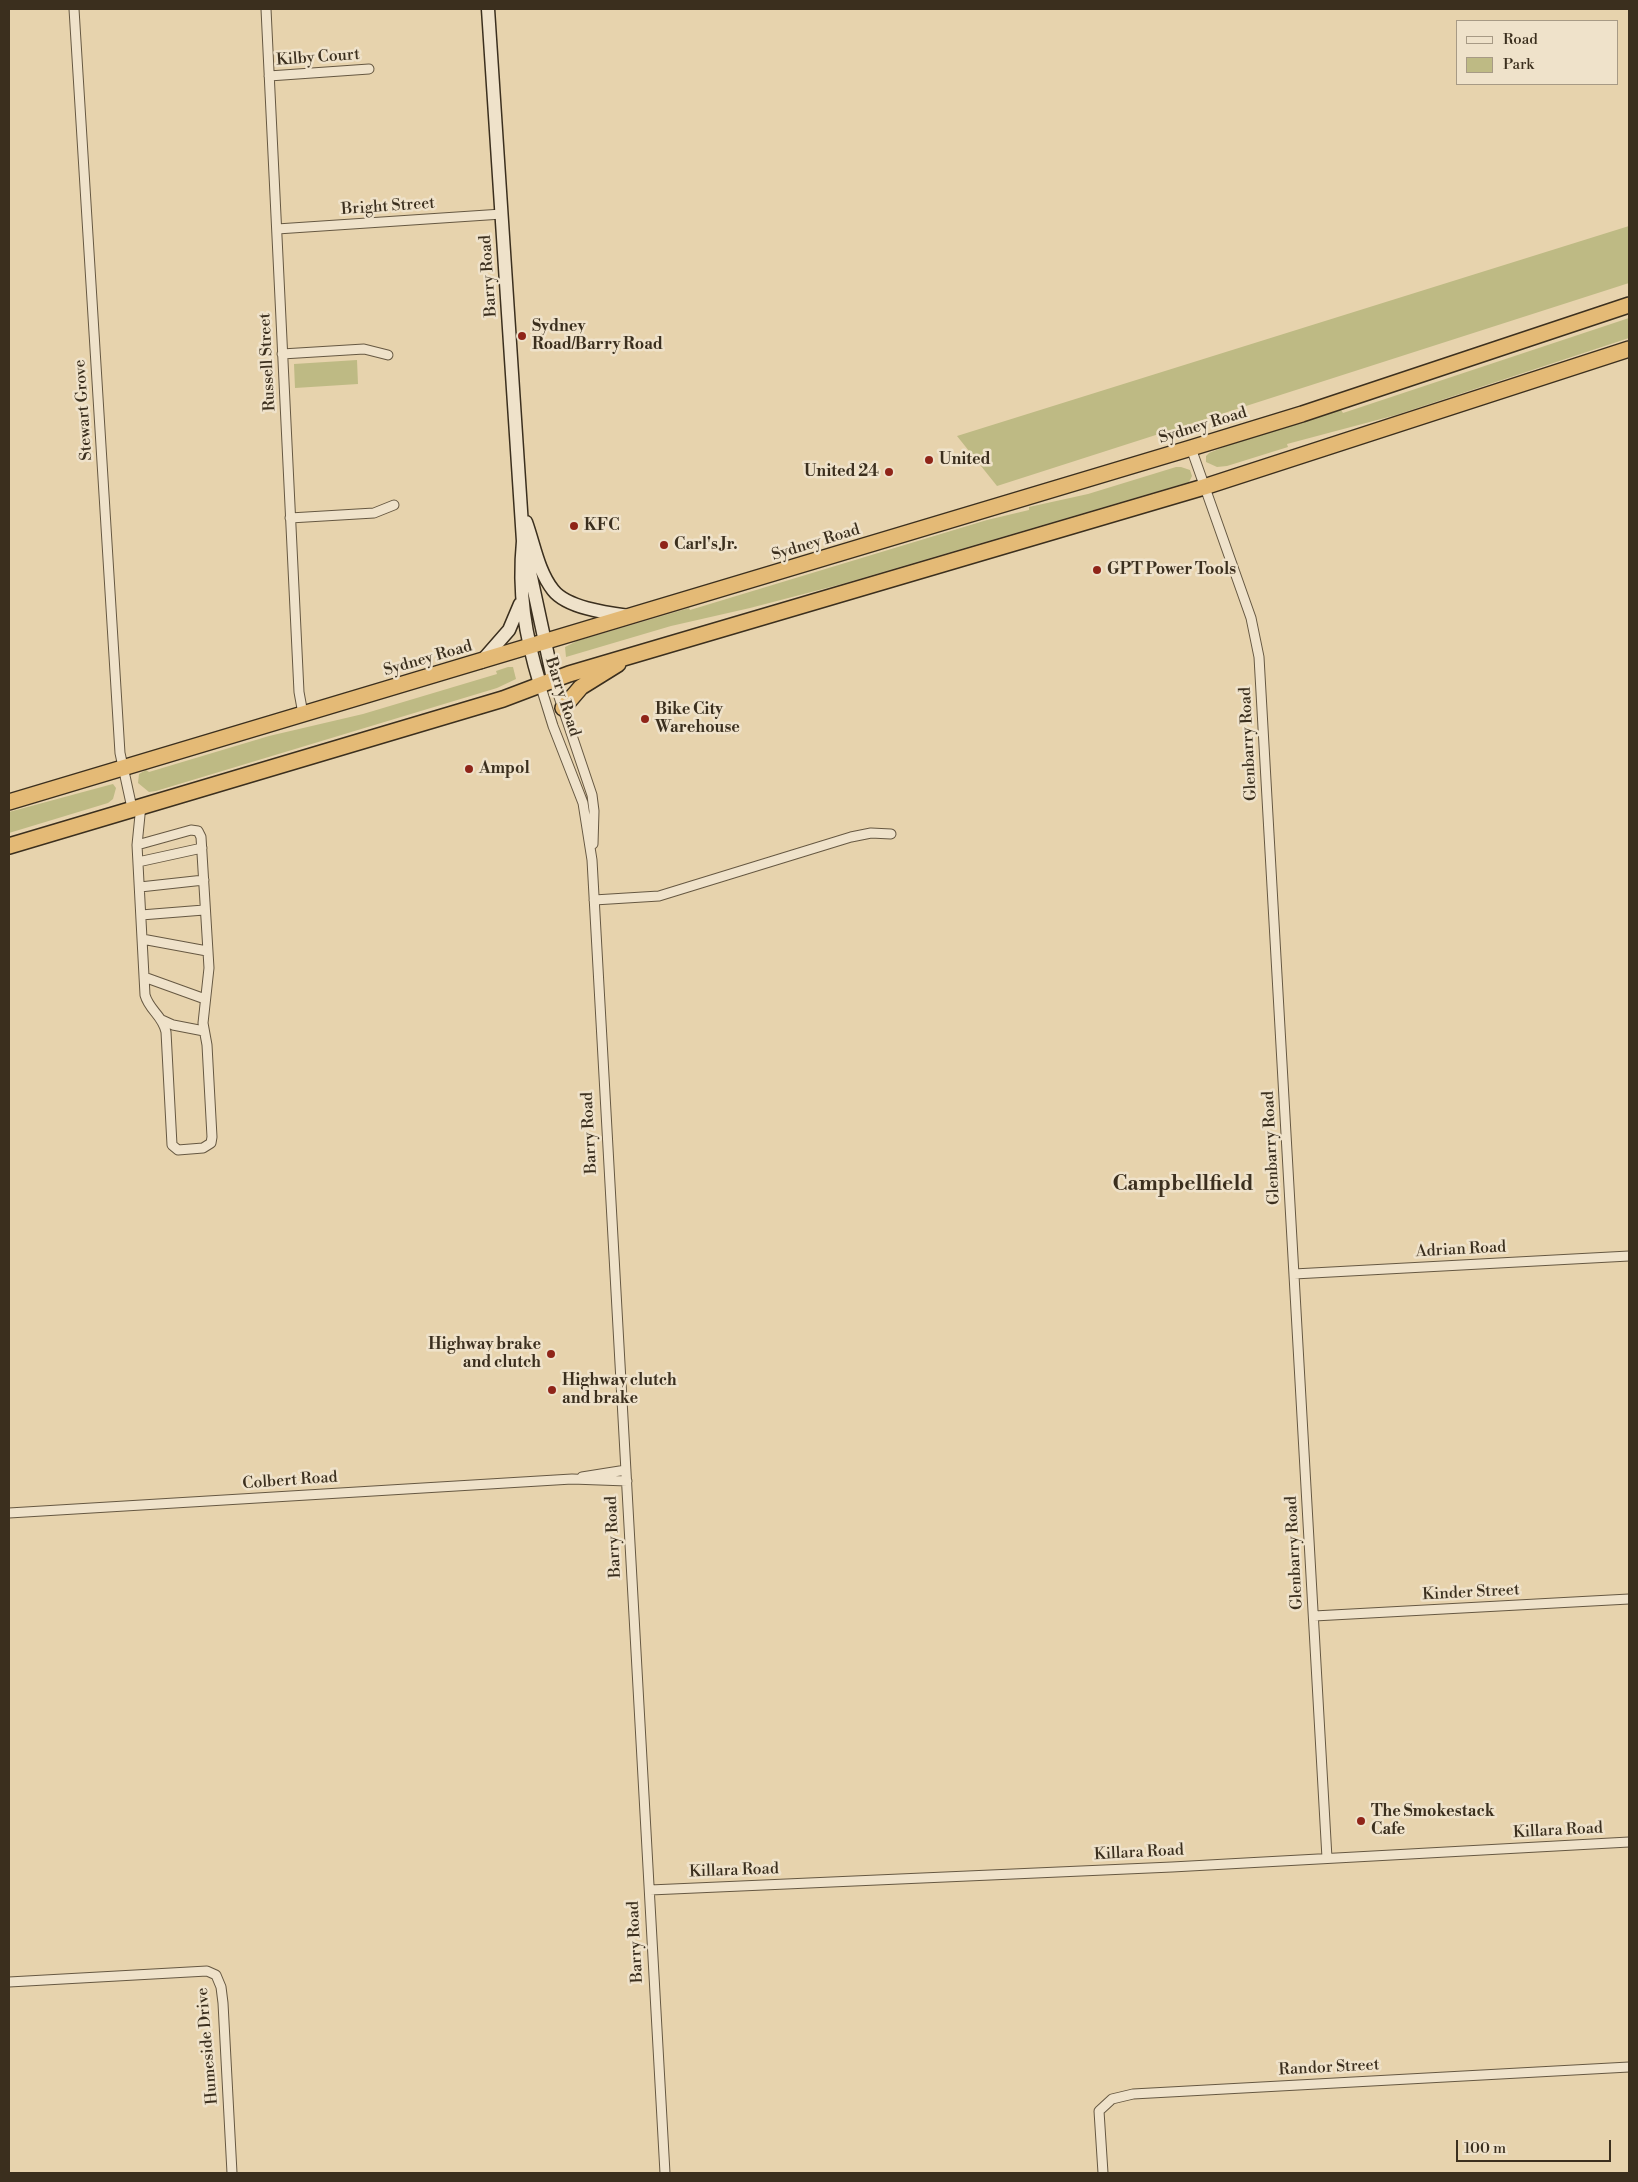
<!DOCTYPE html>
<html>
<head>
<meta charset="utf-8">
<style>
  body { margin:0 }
  #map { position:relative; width:1638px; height:2182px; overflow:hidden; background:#e7d3ad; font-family:"Libre Bodoni",serif }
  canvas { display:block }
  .frame { position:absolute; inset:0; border:10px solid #3b2f1e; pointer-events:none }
  .legend { position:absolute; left:1456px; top:20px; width:162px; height:65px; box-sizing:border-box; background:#efe2ca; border:1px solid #a79a85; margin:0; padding:6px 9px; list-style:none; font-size:15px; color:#3b2f1e }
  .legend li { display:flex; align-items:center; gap:10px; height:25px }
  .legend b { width:25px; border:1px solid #a79a85 }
  .scale { position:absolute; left:1456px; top:2140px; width:155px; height:22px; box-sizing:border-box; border:2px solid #3b2f1e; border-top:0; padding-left:6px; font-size:15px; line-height:18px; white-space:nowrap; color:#3b2f1e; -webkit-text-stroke:4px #efe2ca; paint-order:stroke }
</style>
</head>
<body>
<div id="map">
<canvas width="1638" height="2182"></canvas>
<div class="frame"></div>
<ul class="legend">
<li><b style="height:6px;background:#efe2ca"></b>Road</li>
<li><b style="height:14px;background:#beba84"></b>Park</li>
</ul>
<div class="scale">100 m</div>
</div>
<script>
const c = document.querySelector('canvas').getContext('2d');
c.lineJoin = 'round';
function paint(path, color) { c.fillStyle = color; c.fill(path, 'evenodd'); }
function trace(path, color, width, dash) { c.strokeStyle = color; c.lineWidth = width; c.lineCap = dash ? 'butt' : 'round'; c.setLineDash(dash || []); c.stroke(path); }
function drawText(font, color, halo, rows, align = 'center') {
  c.font = font + ' "Libre Bodoni",serif'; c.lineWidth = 5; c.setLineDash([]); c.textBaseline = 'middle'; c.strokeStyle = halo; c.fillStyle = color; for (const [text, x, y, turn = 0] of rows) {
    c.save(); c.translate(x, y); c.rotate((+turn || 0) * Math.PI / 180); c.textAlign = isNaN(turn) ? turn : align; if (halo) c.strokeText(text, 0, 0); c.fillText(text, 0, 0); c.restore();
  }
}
paint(new Path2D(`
  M1629,226V283L997,486L957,436Z
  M1629,318V338L1396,415L1287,444L1288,447L1227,466L1217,467L1206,462V456L1209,453L1239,441L1341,410L1343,413Z
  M357,360L358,384L295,388L294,364Z
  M1176,467H1181L1190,470L1192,476L1189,482L842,584L750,608L671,626L566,657L565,647L577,641L689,608L690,610L987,520L1029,510V507L1088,494Z
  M508,667H513L516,679L497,688L156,791L149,792L138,783L139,774L146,770L149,772L269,736L363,714L497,674L496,671Z
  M109,785L113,784L116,788L113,799L108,803L9,833V812Z`), '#beba84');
const minor = new Path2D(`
  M74,9L120,753L132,808
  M266,9L299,692L303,714
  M269,76L369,69
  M277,229L502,214
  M282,354L364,349L388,355
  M1191,448L1251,618L1259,657L1327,1858
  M290,518L374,513L394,505
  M553,679L592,795L594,811L593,844
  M540,684L553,726L583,803L592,860L665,2173
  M137,845L191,830L198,831L201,837L209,968L203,1023L207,1045L212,1137L211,1143L203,1148L178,1150L172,1145L166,1032C163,1016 149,1010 145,995L137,845L141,805
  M138,862L202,848
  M140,887L204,880
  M594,900L659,896L851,837L871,833L891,834
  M141,915L204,910
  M142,939L207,951
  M144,977L205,999
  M162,1020L173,1025L204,1031
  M1294,1274L1629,1256
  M582,1477L626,1470
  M9,1513L572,1479L627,1481
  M1314,1616L1629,1599
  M650,1890L1172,1867L1629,1842
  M9,1982L207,1971L216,1975L221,1987L223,2003L232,2173
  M1103,2173L1099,2111L1112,2099L1133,2094L1629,2067`);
const secondary = new Path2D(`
  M488,9L523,541C518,593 525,635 540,684
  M526,522C534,544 538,571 553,590C567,608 607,613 629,616
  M525,549L553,679
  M481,662L509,630L520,604`);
const trunk = new Path2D(`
  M563,708L581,687L618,664
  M9,802L1191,448L1302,414L1629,305
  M9,846L503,699L569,674L1204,487L1629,349`);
trace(minor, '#665842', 11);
trace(secondary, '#3b2f1e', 15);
trace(trunk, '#3b2f1e', 18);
trace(minor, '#efe2ca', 9);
trace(secondary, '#efe2ca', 12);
trace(trunk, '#e4ba76', 15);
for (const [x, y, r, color] of [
  [522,336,5,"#8f2418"],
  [929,460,5,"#8f2418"],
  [889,472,5,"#8f2418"],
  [574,526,5,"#8f2418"],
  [664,545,5,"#8f2418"],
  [1097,570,5,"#8f2418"],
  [645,719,5,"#8f2418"],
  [469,769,5,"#8f2418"],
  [551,1354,5,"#8f2418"],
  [552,1390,5,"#8f2418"],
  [1361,1821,5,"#8f2418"]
]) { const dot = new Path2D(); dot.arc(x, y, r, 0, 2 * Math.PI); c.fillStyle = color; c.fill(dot); trace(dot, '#efe2ca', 2); }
drawText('16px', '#3b2f1e', '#efe2ca', [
  ["Kilby Court",318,58,-4],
  ["Bright Street",388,207,-4],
  ["Barry Road",489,276,-94],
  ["Russell Street",268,362,-93],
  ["Stewart Grove",84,410,-94],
  ["Sydney Road",1203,426,-17],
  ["Sydney Road",816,543,-17],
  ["Sydney Road",428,659,-16],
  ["Barry Road",562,697,72],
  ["Glenbarry Road",1249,744,-93],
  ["Barry Road",590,1133,-93],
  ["Glenbarry Road",1272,1148,-93],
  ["Adrian Road",1461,1250,-3],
  ["Colbert Road",290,1481,-4],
  ["Barry Road",614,1537,-93],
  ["Glenbarry Road",1295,1553,-93],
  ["Kinder Street",1471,1593,-3],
  ["Killara Road",1558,1831,-3],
  ["Killara Road",1139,1853,-3],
  ["Killara Road",734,1871,-2],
  ["Barry Road",636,1942,-93],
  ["Humeside Drive",208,2046,-95],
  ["Randor Street",1329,2068,-3]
]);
drawText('bold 16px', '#3b2f1e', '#efe2ca', [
  ["Sydney",532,327],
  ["Road/Barry Road",532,345],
  ["United",939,460],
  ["United 24",879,472,"right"],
  ["KFC",584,526],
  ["Carl's Jr.",674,545],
  ["GPT Power Tools",1107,570],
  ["Bike City",655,710],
  ["Warehouse",655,728],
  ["Ampol",479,769],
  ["Highway brake",541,1345,"right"],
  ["and clutch",541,1363,"right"],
  ["Highway clutch",562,1381],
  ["and brake",562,1399],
  ["The Smokestack",1371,1812],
  ["Cafe",1371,1830]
], 'left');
drawText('bold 21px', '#3b2f1e', '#efe2ca', [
  ["Campbellfield",1183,1185]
]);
</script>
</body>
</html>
